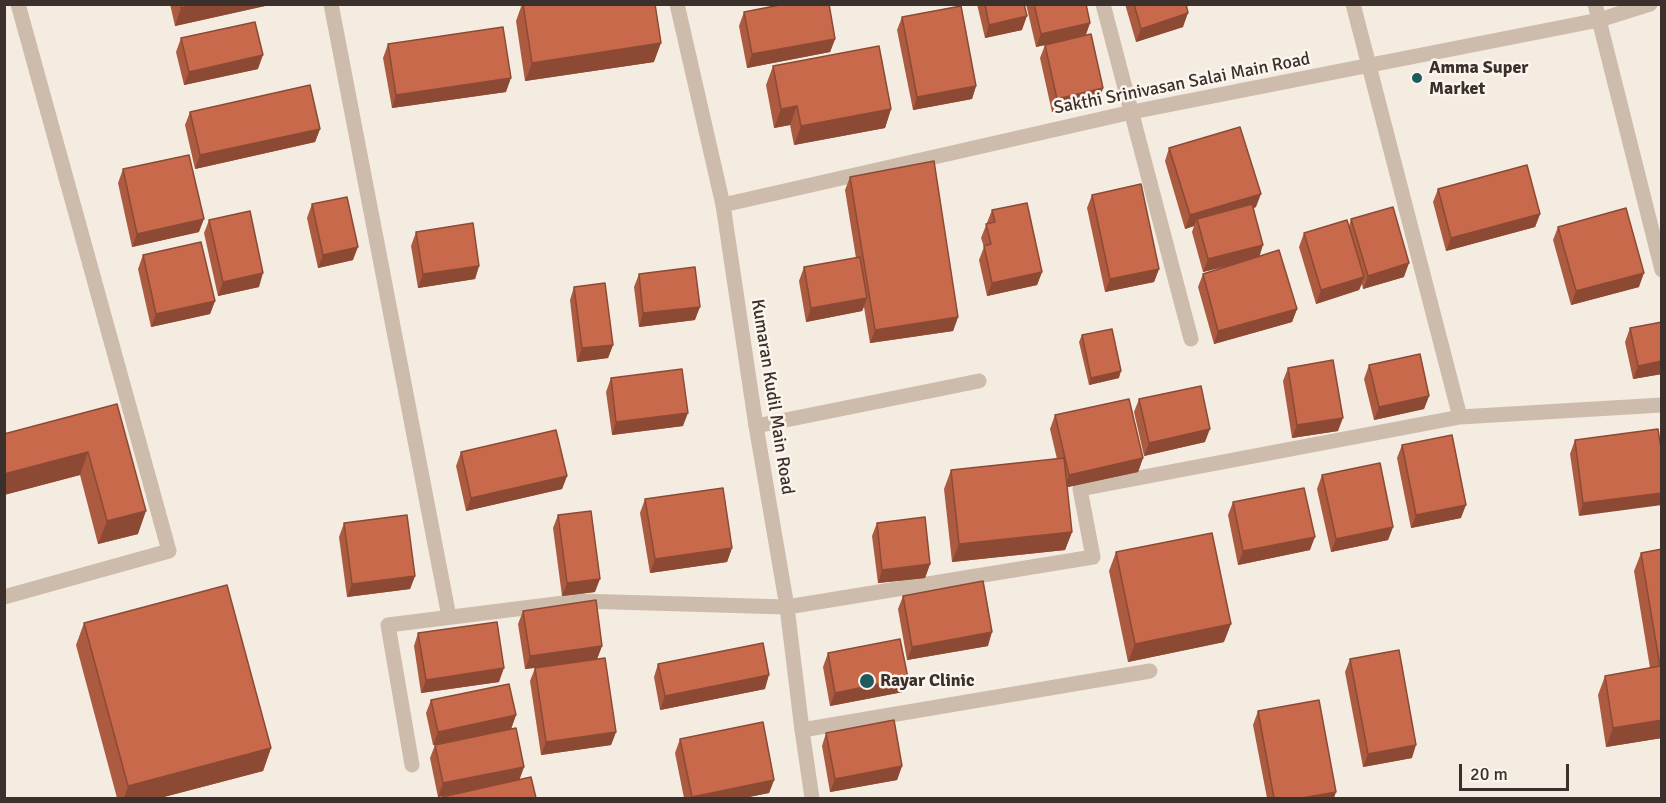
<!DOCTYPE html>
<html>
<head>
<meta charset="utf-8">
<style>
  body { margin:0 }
  #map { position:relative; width:1666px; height:803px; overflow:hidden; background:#f4ebe1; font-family:Signika,sans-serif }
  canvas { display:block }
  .frame { position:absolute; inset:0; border:6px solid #3b302b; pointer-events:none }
  .scale { position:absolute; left:1459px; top:764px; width:110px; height:27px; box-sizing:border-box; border:3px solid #3b302b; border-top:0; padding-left:8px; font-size:18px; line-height:21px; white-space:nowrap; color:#3b302b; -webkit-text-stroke:4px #fbf5ee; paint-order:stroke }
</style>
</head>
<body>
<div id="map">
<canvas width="1666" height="803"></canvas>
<div class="frame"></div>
<div class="scale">20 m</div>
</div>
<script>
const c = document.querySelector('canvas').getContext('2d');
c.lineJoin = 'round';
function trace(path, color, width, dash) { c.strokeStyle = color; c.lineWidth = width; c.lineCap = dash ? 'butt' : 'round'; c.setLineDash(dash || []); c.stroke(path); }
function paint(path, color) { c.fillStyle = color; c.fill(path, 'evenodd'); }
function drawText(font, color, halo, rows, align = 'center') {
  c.font = font + ' Signika,sans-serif'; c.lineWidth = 5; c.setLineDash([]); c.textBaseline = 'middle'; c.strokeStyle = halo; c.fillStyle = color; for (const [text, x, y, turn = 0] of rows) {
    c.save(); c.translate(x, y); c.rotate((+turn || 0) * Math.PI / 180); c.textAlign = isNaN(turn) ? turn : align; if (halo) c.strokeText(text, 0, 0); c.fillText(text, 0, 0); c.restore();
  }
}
trace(new Path2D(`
  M331,4L449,617
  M677,4L723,205
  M1103,4L1191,339
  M1353,4L1460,417L1662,405
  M1595,4L1662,270
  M756,426L979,381
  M4,597L169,551L18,4
  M802,730L1150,671
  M412,765L388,625L580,601L787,607L1093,557L1080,489L1460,417`), '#cdbbac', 15);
trace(new Path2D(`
  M812,798L802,730L787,607L756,426L723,205L1132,112L1599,20L1650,4`), '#cdbbac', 15);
paint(new Path2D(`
  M170,4H274L175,26Z
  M522,4H655L654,62L525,81L516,21Z
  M977,4H1024L1022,30L985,38Z
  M1026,4H1086L1090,23L1086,35L1099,102L1052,112L1040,58L1045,45L1036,47Z
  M1125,4H1186L1183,27L1136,42Z
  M744,12L835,39L830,52L747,68L739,26Z
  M902,17L976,86L972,99L913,110L897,30Z
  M181,38L258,69L184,85L176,52Z
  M388,44L506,92L392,108L383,58Z
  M773,66L891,109L885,128L794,145L790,125L774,128L766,85Z
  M190,112L320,129L315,142L195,169L185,125Z
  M1169,148L1256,207L1254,208L1259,257L1297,309L1292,322L1214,344L1198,287L1203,274L1231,265L1203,272L1192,232L1194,226L1185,229L1165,161Z
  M123,169L199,232L132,247L118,183Z
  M850,177L958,317L953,331L870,343L864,307L862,311L806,322L799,281L804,267L856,258L845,190Z
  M1438,189L1540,214L1535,227L1446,251L1433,202Z
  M1092,195L1159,269L1154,282L1105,292L1087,208Z
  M312,204L353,260L318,268L307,218Z
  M992,210L1042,272L1037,285L987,296L979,260L984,247L981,238Z
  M1351,219L1404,277L1363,289L1362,284L1359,290L1316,304L1299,247L1304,233L1349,226Z
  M209,220L259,287L218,296L204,233Z
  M1558,227L1639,287L1571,305L1553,240Z
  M416,232L479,266L475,279L418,288L411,246Z
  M143,255L215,301L210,314L151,327L138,269Z
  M639,274L695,320L639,327L634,287Z
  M574,287L613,345L608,358L577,362L570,300Z
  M1662,322V374L1633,379L1625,342L1630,328Z
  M1082,335L1119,378L1089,385L1079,342Z
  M1369,365L1429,396L1424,409L1374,420L1364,379Z
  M1288,368L1338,431L1292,438L1283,381Z
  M611,378L683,426L612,435L606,392Z
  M1139,399L1205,442L1144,456L1134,412Z
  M117,404L138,534L98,544L80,475L4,495Z
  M1055,415L1143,458L1138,472L1067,487L1072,532L1065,550L952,562L944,489L951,470L1057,459L1050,429Z
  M1575,440L1662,455L1579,516L1570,454Z
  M1402,445L1461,518L1411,528L1397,458Z
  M461,452L567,476L562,489L466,511L456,466Z
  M1322,475L1393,527L1388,540L1331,552L1317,489Z
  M645,499L732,548L727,562L650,573L640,513Z
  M1233,502L1310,550L1238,565L1228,515Z
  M558,515L595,592L562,596L553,528Z
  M344,523L415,576L410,589L347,597L339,537Z
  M877,523L930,564L925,578L878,583L872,536Z
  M1662,549V738L1606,747L1598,695L1605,676L1650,668L1634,571L1641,553Z
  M1116,552L1224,642L1128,662L1109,571Z
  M903,596L988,646L907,660L898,609Z
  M523,611L602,646L597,659L616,732L611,745L541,755L530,681L535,668L525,669L518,624Z
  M84,623L271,748L263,771L160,798H117L76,645Z
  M418,633L499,682L421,693L414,646Z
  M828,653L903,692L830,706L823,667Z
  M1350,659L1412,758L1363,767L1345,672Z
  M658,664L765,689L660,710L654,677Z
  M431,700L516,715L511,729L433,745L426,713Z
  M1258,711L1334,798H1267L1253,725Z
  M826,733L902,766L897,780L830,792L822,746Z
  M680,739L774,780L769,793L744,798H684L675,753Z
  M435,745L524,767L519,780L536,798H442V797L482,788L438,797L430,758Z`), '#ac5a40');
paint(new Path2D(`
  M195,4H274L175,26L181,8Z
  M1188,13L1183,27L1136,42L1141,29Z
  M1027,16L1022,30L985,38L989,25Z
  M1090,23L1085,36L1036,47L1041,34Z
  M835,39L830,52L747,68L752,54Z
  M661,43L654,62L525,81L532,63Z
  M263,55L258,69L184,85L189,72Z
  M511,78L506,92L392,108L396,95Z
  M976,86L972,99L913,110L917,97Z
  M1103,88L1099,102L1052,112L1057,99Z
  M797,106L790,125L774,128L781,109Z
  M891,109L885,128L794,145L801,126Z
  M320,129L315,142L195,169L200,155Z
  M1261,194L1256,207L1199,225L1197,219L1194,226L1185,229L1190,215Z
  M1540,214L1535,227L1446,251L1451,238Z
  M204,219L199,232L132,247L137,234Z
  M1263,245L1259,258L1203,272L1208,259Z
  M358,247L353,260L318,268L323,255Z
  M1409,263L1404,277L1363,289L1368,276Z
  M479,266L475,279L418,288L423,274Z
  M1159,269L1154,282L1105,292L1110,279Z
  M1042,272L1037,285L987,296L992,283Z
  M263,273L259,287L218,296L223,282Z
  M1644,273L1639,287L1571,305L1576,291Z
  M1364,277L1359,290L1316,304L1321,290Z
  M867,298L862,311L806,322L811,308Z
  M215,301L210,314L151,327L156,314Z
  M700,307L695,320L639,327L643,313Z
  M1297,309L1292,322L1214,344L1218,331Z
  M958,317L953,331L870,343L875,330Z
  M613,345L608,358L577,362L582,348Z
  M1662,361V374L1633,379L1638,366Z
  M1121,371L1119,378L1089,385L1091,378Z
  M1429,396L1424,409L1374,420L1379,407Z
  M688,413L683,426L612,435L616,422Z
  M1343,418L1338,431L1292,438L1297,425Z
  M1210,429L1205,442L1144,456L1149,443Z
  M88,452L80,475L4,495V474Z
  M1143,458L1138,472L1064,488L1069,475Z
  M567,476L562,489L466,511L471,498Z
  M1662,493V505L1579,516L1583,503Z
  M1466,505L1461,518L1411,528L1416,515Z
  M146,511L138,534L98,544L107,521Z
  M1393,527L1388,540L1331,552L1336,539Z
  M1072,532L1065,550L952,562L959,544Z
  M1315,537L1310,550L1238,565L1243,551Z
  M732,548L727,562L650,573L655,559Z
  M930,564L925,578L878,583L882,570Z
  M415,576L410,589L347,597L352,584Z
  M600,579L595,592L562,596L567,583Z
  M1231,624L1224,642L1128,662L1135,644Z
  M992,632L988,646L907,660L912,647Z
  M602,646L597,659L525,669L530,656Z
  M504,668L499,682L421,693L426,680Z
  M769,675L765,689L660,710L665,696Z
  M908,678L903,692L830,706L835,693Z
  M516,715L511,729L433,745L438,732Z
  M1662,720V738L1606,747L1613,728Z
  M616,732L611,745L541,755L546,742Z
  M1416,745L1412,758L1363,767L1368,754Z
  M271,748L263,771L160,798H124L128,786Z
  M902,766L897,780L830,792L835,779Z
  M524,767L519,781L438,797L443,783Z
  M774,780L769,793L744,798H691L692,797Z
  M1336,792L1334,798H1302Z`), '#8c4a34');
const building = new Path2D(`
  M181,4H195L181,8Z
  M523,4H655L661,43L532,63Z
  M785,4H829L835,39L752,54L744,12Z
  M985,4H1024L1027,16L989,25Z
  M1034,4H1086L1090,23L1041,34Z
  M1134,4H1186L1188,13L1141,29Z
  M961,6L976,86L917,97L902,17Z
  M255,22L263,55L189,72L181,38Z
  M503,27L511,78L396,95L388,44Z
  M1091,34L1103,88L1057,99L1045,45Z
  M879,46L891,109L801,126L797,106L781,109L773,66Z
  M310,85L320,129L200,155L190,112Z
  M1240,127L1261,194L1190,215L1169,148Z
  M189,155L204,219L137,234L123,169Z
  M934,161L958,317L875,330L850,177Z
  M1527,165L1540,214L1451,238L1438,189Z
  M1141,184L1159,269L1110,279L1092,195Z
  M347,197L358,247L323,255L312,204Z
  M1027,203L1042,272L992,283L984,246L991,244L986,224L995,222L992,210Z
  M1252,204L1263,245L1208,259L1197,219Z
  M1393,207L1409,263L1368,276L1351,219Z
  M1626,208L1644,273L1576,291L1558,227Z
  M250,211L263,273L223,282L209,220Z
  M1347,220L1364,277L1321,290L1304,233Z
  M473,223L479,266L423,274L416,232Z
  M201,242L215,301L156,314L143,255Z
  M1279,250L1297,309L1218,331L1203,274Z
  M860,257L867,298L811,308L804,267Z
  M695,267L700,307L643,313L639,274Z
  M605,283L613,345L582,348L574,287Z
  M1662,322V361L1638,366L1630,328Z
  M1112,329L1121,371L1091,378L1082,335Z
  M1420,354L1429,396L1379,407L1369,365Z
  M1333,360L1343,418L1297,425L1288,368Z
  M682,369L688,413L616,422L611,378Z
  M1201,386L1210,429L1149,443L1139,399Z
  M1129,399L1143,458L1069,475L1055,415Z
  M117,404L146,511L107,521L88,452L4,474V434Z
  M1658,429L1662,455V493L1583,503L1575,440Z
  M556,430L567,476L471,498L461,452Z
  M1452,435L1466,505L1416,515L1402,445Z
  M1064,458L1072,532L959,544L951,470Z
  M1380,463L1393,527L1336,539L1322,475Z
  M723,488L732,548L655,559L645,499Z
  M1304,488L1315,537L1243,551L1233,502Z
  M591,511L600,579L567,583L558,515Z
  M407,515L415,576L352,584L344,523Z
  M925,517L930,564L882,570L877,523Z
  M1212,533L1231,624L1135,644L1116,552Z
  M1662,549V720L1613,728L1605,676L1660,666L1641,553Z
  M983,581L992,632L912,647L903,596Z
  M227,585L271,748L128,786L84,623Z
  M596,600L602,646L530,656L523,611Z
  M497,622L504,668L426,680L418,633Z
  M900,639L908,678L835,693L828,653Z
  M763,643L769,675L665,696L658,664Z
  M1399,650L1416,745L1368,754L1350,659Z
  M605,658L616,732L546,742L535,668Z
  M509,684L516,715L438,732L431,700Z
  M1319,700L1336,792L1302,798H1274L1258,711Z
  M894,720L902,766L835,779L826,733Z
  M763,722L774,780L692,797L680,739Z
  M516,728L524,767L443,783L435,745Z
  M531,777L536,798H442V797Z`);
paint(building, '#c8694b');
trace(building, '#8c4a34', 1.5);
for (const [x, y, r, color] of [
  [1417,78,6,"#1f5a5e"],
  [867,681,8,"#1f5a5e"]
]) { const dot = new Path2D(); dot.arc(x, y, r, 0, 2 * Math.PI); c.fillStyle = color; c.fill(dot); trace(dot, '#fbf5ee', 2); }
drawText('bold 18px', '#3b302b', '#fbf5ee', [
  ["Amma Super",1429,68],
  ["Market",1429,89],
  ["Rayar Clinic",880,681]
], 'left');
drawText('18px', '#3b302b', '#fbf5ee', [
  ["Sakthi Srinivasan Salai Main Road",1182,84,-11],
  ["Kumaran Kudil Main Road",772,397,81]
]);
</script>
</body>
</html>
